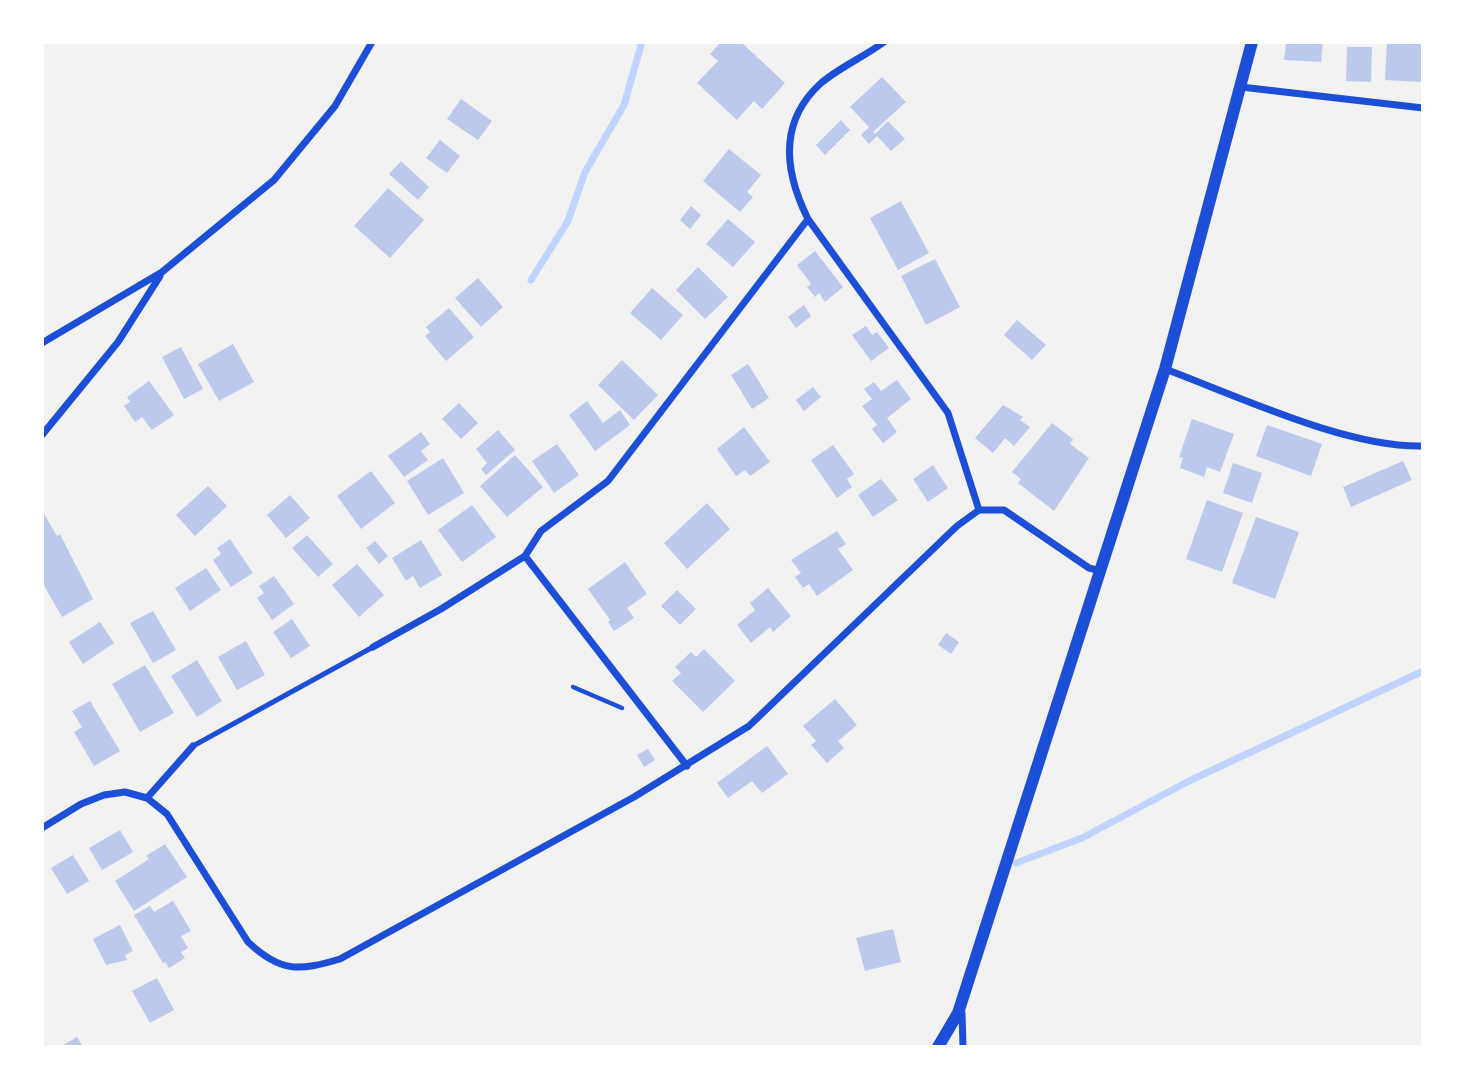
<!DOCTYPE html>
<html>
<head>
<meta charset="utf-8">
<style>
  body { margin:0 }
  #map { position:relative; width:1465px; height:1089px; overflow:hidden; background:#f2f2f2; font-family:Overpass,sans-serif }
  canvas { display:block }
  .frame { position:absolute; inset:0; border:44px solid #fff; pointer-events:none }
</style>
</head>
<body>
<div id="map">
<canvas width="1465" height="1089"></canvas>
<div class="frame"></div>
</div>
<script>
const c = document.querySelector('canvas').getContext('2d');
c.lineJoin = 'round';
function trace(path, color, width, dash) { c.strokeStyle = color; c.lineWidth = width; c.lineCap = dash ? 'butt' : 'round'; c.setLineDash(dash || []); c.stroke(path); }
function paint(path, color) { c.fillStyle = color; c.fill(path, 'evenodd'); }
trace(new Path2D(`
  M531,280L568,221L585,172L624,105L642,42
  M1016,863L1082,838L1187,782L1423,671`), '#bfd3fe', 7);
paint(new Path2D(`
  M721,42H741L785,83L762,109L754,101L737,120L697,83L718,61L710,54Z
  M1286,42H1323L1321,62L1284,60Z
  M1387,42H1423V82L1385,80Z
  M1347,47H1372L1371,82L1346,81Z
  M882,77L906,102L873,132L875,134L888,121L905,139L891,151L877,136L869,144L861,135L869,127L850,107Z
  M461,99L492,121L478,140L447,119Z
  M841,120L850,130L825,155L816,145Z
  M440,140L460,156L447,173L426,158Z
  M729,149L761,175L747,192L753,197L740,212L703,181Z
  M401,161L429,187L418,200L389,174Z
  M388,188L424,220L390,258L354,226Z
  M901,201L929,253L898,270L870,218Z
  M691,206L701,215L690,229L680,220Z
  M728,219L755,242L733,267L706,244Z
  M815,251L843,287L825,302L819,293L815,297L807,287L811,284L797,265Z
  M935,259L960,307L926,325L901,276Z
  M698,267L728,297L705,319L676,290Z
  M478,278L503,307L481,327L455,298Z
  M652,288L683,315L661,340L630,313Z
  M804,305L811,316L796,328L788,317Z
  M449,308L474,337L446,361L425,336L430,332L426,327Z
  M1017,320L1046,345L1032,360L1004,335Z
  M866,326L872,335L877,332L889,348L871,361L852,335Z
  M233,344L254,382L219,401L198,364Z
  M181,347L203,389L184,399L162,357Z
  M622,360L658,395L634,420L598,385Z
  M748,364L769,398L752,409L731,375Z
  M897,380L911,399L887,418L897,432L883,443L872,429L877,425L862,406L872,399L864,389L874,382L881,391Z
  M149,381L174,415L152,430L142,417L135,422L124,406L130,402L127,397Z
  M813,387L821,397L804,411L796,400Z
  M587,401L603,423L620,410L630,425L595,451L569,415Z
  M459,403L478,423L461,439L442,419Z
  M1003,405L1023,417L1020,420L1030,427L1014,446L1005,438L993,453L975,438Z
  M1192,419L1234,434L1220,472L1207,467L1204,477L1180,468L1183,458L1179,457Z
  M1052,423L1073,439L1070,444L1089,458L1054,511L1018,483L1021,479L1012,472Z
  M1267,425L1322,444L1311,476L1256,456Z
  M744,427L770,462L750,476L745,470L736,476L717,449Z
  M498,430L515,450L486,475L481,469L487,463L476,449Z
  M421,432L430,444L421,451L428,460L404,477L388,456Z
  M557,444L579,475L554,493L532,461Z
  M833,445L854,474L847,479L852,487L837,498L811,460Z
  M515,455L543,487L507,517L480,486Z
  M443,458L464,493L428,515L407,481Z
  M1403,461L1412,480L1351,507L1343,487Z
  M1233,463L1262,473L1252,503L1223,493Z
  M933,465L948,488L928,502L913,479Z
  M371,471L395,503L361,529L337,496Z
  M881,479L898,500L873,517L858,495Z
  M208,486L227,506L195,536L176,515Z
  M290,495L310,518L286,538L267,515Z
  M1207,500L1243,513L1222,572L1186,559Z
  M707,503L730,529L687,569L664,543Z
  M472,505L496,537L462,562L438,530Z
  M42,510L57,536L60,534L93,599L62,617L42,582Z
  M1256,517L1299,532L1275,599L1232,583Z
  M837,531L846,544L838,549L853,570L817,596L809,584L803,588L795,577L801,573L791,560Z
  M307,535L333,564L318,577L292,548Z
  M230,539L253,573L231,587L213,560L221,554L217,548Z
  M421,540L442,575L420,588L413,576L406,581L392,558Z
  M375,541L388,556L379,564L366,548Z
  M625,562L647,594L627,608L634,618L614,631L608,622L610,620L588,589Z
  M357,564L384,595L359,617L332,585Z
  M206,568L221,590L190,611L175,588Z
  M274,576L294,604L272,620L257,598L264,593L259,586Z
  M768,588L791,616L773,632L770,627L751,643L737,625L755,610L750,603Z
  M677,590L696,609L680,625L661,606Z
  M153,611L176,650L153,663L130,623Z
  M292,619L310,646L291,658L273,632Z
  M100,622L114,643L83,664L69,642Z
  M946,633L959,642L951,654L938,645Z
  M246,641L265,675L237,690L218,657Z
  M704,649L735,681L703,712L672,681L681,673L675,667L691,652L696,657Z
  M197,660L222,701L197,717L171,676Z
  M145,665L174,713L140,732L112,684Z
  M835,699L857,725L838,741L844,748L827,763L811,745L816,741L803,726Z
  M90,701L120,751L94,766L74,732L82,727L72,711Z
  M767,746L788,774L762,793L752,781L728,798L717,783Z
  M648,749L655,760L644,767L637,755Z
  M120,830L133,852L102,870L89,848Z
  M165,844L187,877L134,911L115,881L149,859L146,856Z
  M73,855L89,881L67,894L51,868Z
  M173,901L191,931L181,936L188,948L181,952L185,958L169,968L165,962L163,963L134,915L150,906L154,912Z
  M120,925L133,951L125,955L127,960L106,965L93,939Z
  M893,929L901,962L865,971L856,938Z
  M157,978L174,1010L150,1023L132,991Z
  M77,1037L83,1047H60Z`), '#bdc9ec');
trace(new Path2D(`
  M573,687L622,708`), '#1d4ed8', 4.5);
trace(new Path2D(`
  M193,746L373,647`), '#1d4ed8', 5);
trace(new Path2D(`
  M884,42C864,57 838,68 820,84C778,123 785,173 808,219L948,413L979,510
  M1241,87L1423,108
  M42,343L162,272L274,180L335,106L372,42
  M1165,369C1238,396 1347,448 1423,446
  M42,435L118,342L160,276
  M525,556L687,766
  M373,647L441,609L525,556L541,531L608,481L808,219
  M147,798L193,746
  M42,828L81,804L104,795L125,792L147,798L167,814L248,942C281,973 299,971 340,959L634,797L749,726L957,526L979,510H1004L1089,568L1101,571
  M958,1013H962L963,1047`), '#1d4ed8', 7);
trace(new Path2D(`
  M938,1047L958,1013L1165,369L1252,42`), '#1d4ed8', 12);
</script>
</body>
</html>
